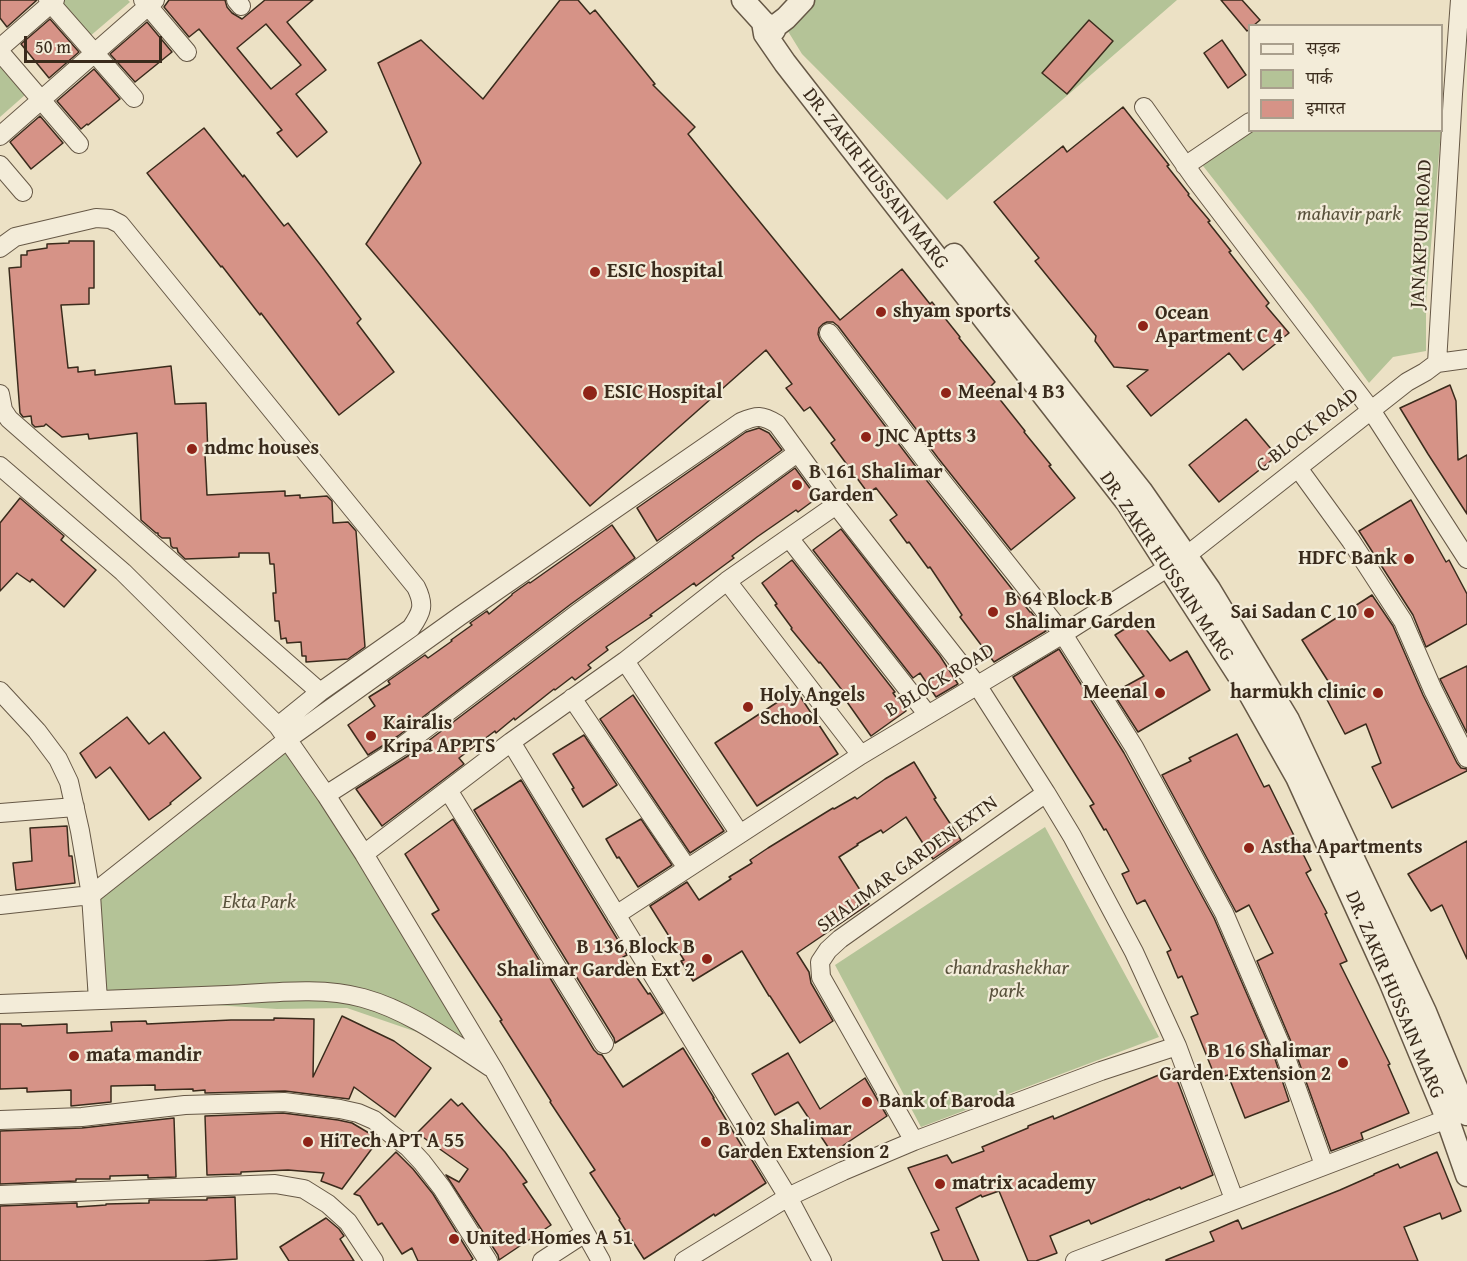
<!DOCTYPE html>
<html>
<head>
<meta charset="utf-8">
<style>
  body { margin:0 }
  #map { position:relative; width:1467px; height:1261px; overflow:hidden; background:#ece1c5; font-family:"Gentium Book Plus","Noto Serif Devanagari",serif }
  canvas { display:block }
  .legend { position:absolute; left:1248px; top:24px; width:195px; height:108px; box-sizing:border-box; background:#f3ecd9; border:2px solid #a99f8d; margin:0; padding:8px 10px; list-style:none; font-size:18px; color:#3a2b1c }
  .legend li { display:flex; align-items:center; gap:12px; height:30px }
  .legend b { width:30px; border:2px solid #a99f8d }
  .scale { position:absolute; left:24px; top:36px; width:138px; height:27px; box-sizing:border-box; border:3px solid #3a2b1c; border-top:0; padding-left:8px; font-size:18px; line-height:21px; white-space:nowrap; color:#3a2b1c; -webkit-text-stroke:4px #f3ecd9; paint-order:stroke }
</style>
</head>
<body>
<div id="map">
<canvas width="1467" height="1261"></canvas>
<ul class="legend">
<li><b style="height:8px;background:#f3ecd9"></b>सड़क</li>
<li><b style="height:16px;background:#b4c397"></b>पार्क</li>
<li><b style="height:16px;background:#d69387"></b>इमारत</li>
</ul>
<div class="scale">50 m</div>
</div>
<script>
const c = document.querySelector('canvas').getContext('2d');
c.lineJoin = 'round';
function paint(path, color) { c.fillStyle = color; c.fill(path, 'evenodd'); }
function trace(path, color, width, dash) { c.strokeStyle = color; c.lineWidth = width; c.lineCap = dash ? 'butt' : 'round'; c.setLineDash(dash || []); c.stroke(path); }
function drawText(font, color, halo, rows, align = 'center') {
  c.font = font + ' "Gentium Book Plus",serif'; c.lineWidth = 4.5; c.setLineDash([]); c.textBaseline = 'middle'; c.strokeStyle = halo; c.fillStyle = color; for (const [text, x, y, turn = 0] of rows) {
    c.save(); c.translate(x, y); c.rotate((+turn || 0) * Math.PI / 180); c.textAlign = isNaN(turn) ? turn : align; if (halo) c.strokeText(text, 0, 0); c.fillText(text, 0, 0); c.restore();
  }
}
paint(new Path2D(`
  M58,0H128L130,2L89,37Z
  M792,0H1177L947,200L802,54L778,15Z
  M0,67L25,95L0,117Z
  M1250,130L1441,131L1426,302V351L1393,357L1369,383L1312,305L1200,162Z
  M287,745L472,1051L347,1008L277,1009L87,997L88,906Z
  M1045,827L1159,1037L921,1127L835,965Z`), '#b4c397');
const building = new Path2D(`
  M0,0H37L7,27L0,18Z
  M169,0H225L227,7L232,13L242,19L265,0H313L287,22L326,70L296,94L327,132L297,157L277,133L282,130L199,29L189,37L164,7ZM266,24L301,65L271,89L237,48Z
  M560,0H578L590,14L595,10L655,84L653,85L695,127L688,134L840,320L902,269L930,304L932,302L960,337L959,338L995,382L990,387L1025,431L1024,432L1051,465L1049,466L1075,498L1011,550L938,458L838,326L833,322H827L823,324L819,328L818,334L820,340L920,472L1030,612H1031L1046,631L994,662L960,617L962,615L930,567L928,568L909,542L907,543L890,520L897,515L876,488L868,493L831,443L835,440L810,407L804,411L786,388L792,384L766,350L590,506L366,244L421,163L378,63L421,40L483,99Z
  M1221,0H1242L1260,20L1253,26H1250V29L1247,31Z
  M50,19L79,52L49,78L21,44Z
  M1089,20L1113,41L1067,94L1042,73Z
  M147,22L172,52L135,82L110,54Z
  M1222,40L1246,75L1228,88L1204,53Z
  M94,69L120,99L88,125L87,124L81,129L57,101Z
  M1123,107L1169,165L1167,166L1189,194L1188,195L1210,221L1208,222L1231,251L1229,252L1269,303L1266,306L1289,333L1243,370L1229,353L1151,416L1127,386L1148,370L1114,367L1095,341L1096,336L1035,261L1039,258L994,202L1063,146L1067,152Z
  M40,116L63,143L31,169L10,142Z
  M204,128L243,177L244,175L284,226L288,223L322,267L361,319L357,323L394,372L339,415L261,313L260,315L222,266L221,267L147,173Z
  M69,241H94V288H89V304L61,305L68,368L78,367V372L95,370V375L171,366L175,404L206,403L208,455H205L207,495L285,491V496L300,495V498L327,496L332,501L333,523L348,522L356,531L365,647L348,659L306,662V656H302L301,642L287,643L286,638L281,639L279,621H275L273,593H276L274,564H270L269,553H239V557L185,559L178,552L177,548H173L171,546L170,538H162L158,535V533H156L141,520L137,433L89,439L88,434L62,437L46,424L44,426L35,427L32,424L31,416L23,417L20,413L9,268L21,267V255H27V251L47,248V244L69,243Z
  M1450,385L1456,401L1458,460L1467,455V514L1428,454L1400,408Z
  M1246,419L1277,456L1219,502L1189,465Z
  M759,428L769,433L782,450L657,541L637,508L746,432Z
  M795,468L817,498L798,512L796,510L757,537L732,556L734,558L696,586L694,583L650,615L652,616L606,647L608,650L588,665L591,668L575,680L572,677L555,690L554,689L515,720L514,718L496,733L495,731L459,758L464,764L382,826L356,789L411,754L585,622Z
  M20,498L64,536L61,540L96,570L64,607L32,579L30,582L17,573L0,591V523Z
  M1411,500L1446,562L1449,560L1467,594V624L1426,647L1413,615L1359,531Z
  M612,525L635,558L571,604L398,736L368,755L348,725L375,706L369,697L390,684L388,681L425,655L428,658L452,641L451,640L472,625L470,623L487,611L489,614L512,595V594L529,582L530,583Z
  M841,529L940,656L958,684L936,697L920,673L913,678L813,550Z
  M792,560L895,692L893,693L906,711L871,736L840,692L842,690L820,662L819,663L791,629L792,628L775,605L777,604L762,583Z
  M1372,595L1393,626L1423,695L1457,763L1461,768L1467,769V771L1392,808L1372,767L1381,763L1366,724L1345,734L1324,694L1333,689L1302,640Z
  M1139,620L1170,661L1187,651L1210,690L1138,732L1113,693L1144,676L1115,635Z
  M1059,649L1124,753L1214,918L1275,1059L1289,1101L1245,1118L1228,1075L1216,1079L1191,1017L1198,1014L1182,976L1178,978L1167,952L1171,950L1145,900L1137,904L1122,874L1129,871L1106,829L1104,830L1090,806L1094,804L1013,677Z
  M1467,666V733L1440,679Z
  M796,690L838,754L757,806L715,743Z
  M633,695L724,831L690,853L600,719Z
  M127,717L149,744L164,732L201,778L170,803L171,804L149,820L110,767L96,778L80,753Z
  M1237,734L1264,787L1269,785L1311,870L1306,873L1327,913L1325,914L1347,961L1340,964L1390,1064L1388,1065L1409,1113L1361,1133L1363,1139L1331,1151L1295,1051L1257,961L1273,953L1249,905L1236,912L1162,775L1191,761L1189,758Z
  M584,735L617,785L583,807L572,789L574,788L553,754Z
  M914,762L936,798L934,799L961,840L933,859L906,817L883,833L881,830L857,844L858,845L839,857L869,904L797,953L809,972L811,983L833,1021L800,1043L770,996H769L742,951L693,981L681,961L684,960L650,906L687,882L699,900L731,879L729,877L752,863L750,860L768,848L833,808L834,809L855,797L857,799L885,779Z
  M521,780L627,955L623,957L648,994L650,993L663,1013L615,1043L614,1038L474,810Z
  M453,819L594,1050L598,1054L602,1055L623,1087L683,1048L714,1098H713L746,1153L747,1152L766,1183L715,1216L714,1214L644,1259L619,1220L620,1219L590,1173L595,1170L550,1102L551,1101L500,1021L502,1020L432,914L439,910L405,854Z
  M641,819L672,865L638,887L619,857L617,858L606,839Z
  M67,826L69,856H72L75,883L16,890L13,863L32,861L30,828Z
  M1467,841V959L1442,905L1431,911L1408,874Z
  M342,1016L394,1041L431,1068L395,1117L354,1087L349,1099L285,1091L205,1093V1090L193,1091V1089L155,1090V1085L111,1086V1102L71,1106V1090L27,1092V1088L0,1089V1024H21L22,1026L67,1024V1033L112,1031L111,1022L146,1021L147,1024L231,1020H274V1018L314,1019L313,1077Z
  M788,1053L820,1109L865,1078L887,1116L832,1153L798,1102L775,1115L752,1074Z
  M1173,1069L1213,1175L1181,1189L1180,1187L1150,1200L1149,1199L1091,1224L1089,1220L1050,1236L1057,1253L1036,1261H1028L999,1191L982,1197L981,1195L956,1208L979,1261H943L931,1233L939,1230L908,1168L947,1155L952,1163L984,1151L982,1147L1028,1128V1126L1053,1116L1054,1119Z
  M451,1099L458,1106L462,1103L505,1152L527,1182L523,1184L551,1225L499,1260L498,1255L446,1175L459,1182L468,1169L417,1133Z
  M283,1113L338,1120L352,1123L379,1139L342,1189L321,1181L324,1173L288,1170L241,1172V1174L207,1175L205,1116Z
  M174,1118L176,1177L148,1178V1175L110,1176V1179H76V1181L0,1184V1131L82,1128Z
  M396,1152L413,1169L433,1194L473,1259L470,1261H418L412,1248L402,1254L382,1223L378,1225L360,1196L354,1194Z
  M1437,1152L1461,1211L1442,1219L1440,1213L1404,1227L1418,1261H1166V1260L1214,1241L1210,1232L1238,1220L1242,1229L1340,1190L1374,1175V1174L1398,1164L1400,1168Z
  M235,1197L237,1259L203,1261H0V1206L77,1203V1207L106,1205V1204L149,1203V1200H207V1198Z
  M326,1218L339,1229L344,1236L340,1239L354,1261H289L280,1247Z`);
paint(building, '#d69387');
trace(building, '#3a2b1c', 1.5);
const minor = new Path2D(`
  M48,0L134,98
  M143,0L187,52
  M236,0L241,6
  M0,48L55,0
  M0,52L79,144
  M1144,107L1195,179L1371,410L1467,559
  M0,136L155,0
  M0,165L23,192
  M1185,166L1250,122
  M0,248L15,237L96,218L110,219L120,224L416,587C425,605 422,612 411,628L320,692L278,726
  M829,333L929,465L1063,634L1134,747L1224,913L1285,1055L1324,1165
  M1437,363L1453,94L1460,0
  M0,394L3,410L9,419L320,692
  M0,466L123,572L278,726L326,795L364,854L494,1070L601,1261
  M1298,468L1351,541L1403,621L1433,690L1467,758
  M789,538L928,715
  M727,581L861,755
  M625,661L740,834
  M0,691L37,731L58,759L69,782L80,831L91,895L98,1000
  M572,698L687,868
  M511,742L788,1197L822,1261
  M448,790L604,1044
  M326,795L404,745L578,613L797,453
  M0,813L75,807
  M364,854L511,742L625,661L727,581L836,505
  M0,905L91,895L288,739L460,616L741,422C757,415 762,415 777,424L836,505L977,685L1046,793L1072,836L1134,952L1177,1046L1234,1199
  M616,915L861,755L1063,634L1186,556L1407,382L1425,372L1437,363L1467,359
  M0,1004C76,1001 151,998 227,995C270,993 321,986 363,998C410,1011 450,1041 490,1067
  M0,1120L82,1117L185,1105L284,1102L340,1109L358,1113L374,1120L391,1134L408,1147L422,1162L442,1188L488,1261
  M914,1141L821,977L820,962L828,950L840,939L1046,793
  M0,1195L275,1184L304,1189L328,1204L348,1222L374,1261
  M542,1261L585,1233
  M684,1261L788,1197L843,1171L914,1141L1101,1071L1177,1046
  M1075,1261L1460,1114`);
const tertiary = new Path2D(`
  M743,0L763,22L774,30
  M763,22L765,34L785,63L1127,502L1245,685L1297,777L1390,981L1447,1118L1467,1175
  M765,34L786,18L803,0
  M954,255L1141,491L1209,589L1288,720L1425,1012L1467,1114`);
trace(minor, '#665846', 20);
trace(tertiary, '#665846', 25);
trace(minor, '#f3ecd9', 18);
trace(tertiary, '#f3ecd9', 22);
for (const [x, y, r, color] of [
  [595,272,6,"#8f2418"],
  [881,312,6,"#8f2418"],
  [1143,326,6,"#8f2418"],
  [590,393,8,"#8f2418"],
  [946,393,6,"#8f2418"],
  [866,437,6,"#8f2418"],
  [192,449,6,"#8f2418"],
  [797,485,6,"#8f2418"],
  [1409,559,6,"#8f2418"],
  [993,612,6,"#8f2418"],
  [1369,613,6,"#8f2418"],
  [1160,693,6,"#8f2418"],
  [1378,693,6,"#8f2418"],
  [748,707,6,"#8f2418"],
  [371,736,6,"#8f2418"],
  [1249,848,6,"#8f2418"],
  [707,959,6,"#8f2418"],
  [74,1056,6,"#8f2418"],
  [1343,1063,6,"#8f2418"],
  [867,1102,6,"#8f2418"],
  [308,1142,6,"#8f2418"],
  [706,1142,6,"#8f2418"],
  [940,1184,6,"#8f2418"],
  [454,1239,6,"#8f2418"]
]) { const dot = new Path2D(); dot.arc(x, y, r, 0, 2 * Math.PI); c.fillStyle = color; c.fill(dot); trace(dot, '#f3ecd9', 2); }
drawText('20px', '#3a2b1c', '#f3ecd9', [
  ["DR. ZAKIR HUSSAIN MARG",875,179,52],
  ["JANAKPURI ROAD",1422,234,-87],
  ["C BLOCK ROAD",1308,431,-38],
  ["DR. ZAKIR HUSSAIN MARG",1166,567,56],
  ["B BLOCK ROAD",940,681,-31],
  ["SHALIMAR GARDEN EXTN",908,865,-36],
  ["DR. ZAKIR HUSSAIN MARG",1394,995,67]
]);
drawText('italic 20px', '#58513b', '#f3ecd9', [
  ["mahavir park",1349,215],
  ["Ekta Park",259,903],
  ["chandrashekhar",1007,969],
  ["park",1007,992]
]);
drawText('bold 20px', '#3a2b1c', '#f3ecd9', [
  ["ESIC hospital",607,272],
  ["shyam sports",893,312],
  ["Ocean",1155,314],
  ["Apartment C 4",1155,337],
  ["ESIC Hospital",604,393],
  ["Meenal 4 B3",958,393],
  ["JNC Aptts 3",878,437],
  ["ndmc houses",204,449],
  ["B 161 Shalimar",809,473],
  ["Garden",809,496],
  ["HDFC Bank",1397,559,"right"],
  ["B 64 Block B",1005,600],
  ["Shalimar Garden",1005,623],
  ["Sai Sadan C 10",1357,613,"right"],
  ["Meenal",1148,693,"right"],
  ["harmukh clinic",1366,693,"right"],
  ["Holy Angels",760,696],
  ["School",760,719],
  ["Kairalis",383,724],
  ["Kripa APPTS",383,747],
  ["Astha Apartments",1261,848],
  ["B 136 Block B",695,948,"right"],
  ["Shalimar Garden Ext 2",695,971,"right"],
  ["B 16 Shalimar",1331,1052,"right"],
  ["Garden Extension 2",1331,1075,"right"],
  ["mata mandir",86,1056],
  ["Bank of Baroda",879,1102],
  ["B 102 Shalimar",718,1130],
  ["Garden Extension 2",718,1153],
  ["HiTech APT A 55",320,1142],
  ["matrix academy",952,1184],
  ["United Homes A 51",466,1239]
], 'left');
</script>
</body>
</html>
